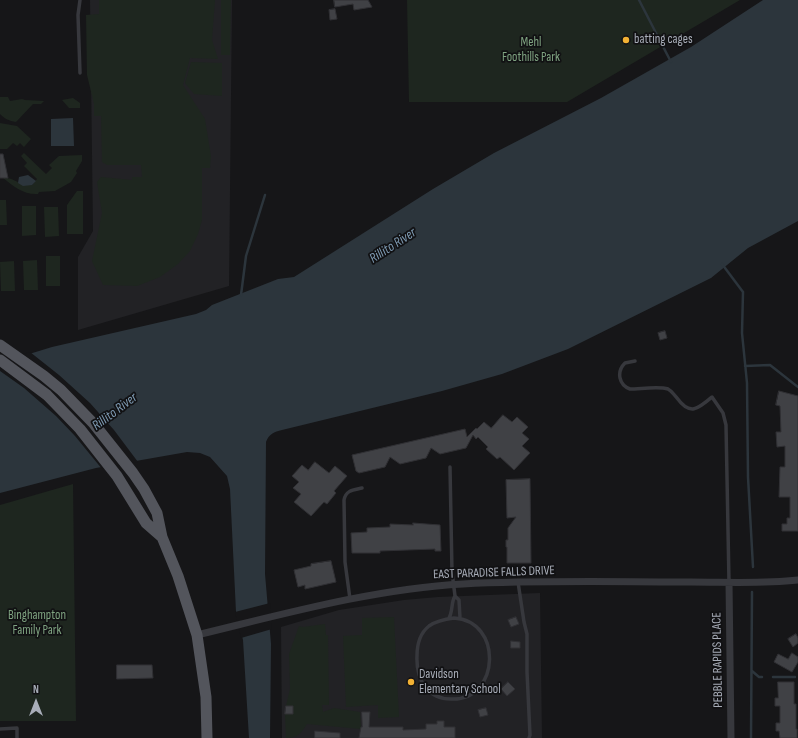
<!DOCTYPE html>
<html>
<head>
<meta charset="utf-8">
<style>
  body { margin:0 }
  #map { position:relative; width:798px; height:738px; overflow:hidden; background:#161618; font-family:"Sofia Sans Condensed",sans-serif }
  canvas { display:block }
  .north { position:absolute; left:16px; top:682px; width:40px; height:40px; -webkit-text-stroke:3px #111113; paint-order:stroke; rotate:0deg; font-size:11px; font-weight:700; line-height:16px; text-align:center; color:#a8adb8 }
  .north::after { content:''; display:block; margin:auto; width:14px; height:18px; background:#a8adb8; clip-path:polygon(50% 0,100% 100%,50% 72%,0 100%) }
</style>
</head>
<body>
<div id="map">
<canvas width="798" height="738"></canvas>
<div class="north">N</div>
</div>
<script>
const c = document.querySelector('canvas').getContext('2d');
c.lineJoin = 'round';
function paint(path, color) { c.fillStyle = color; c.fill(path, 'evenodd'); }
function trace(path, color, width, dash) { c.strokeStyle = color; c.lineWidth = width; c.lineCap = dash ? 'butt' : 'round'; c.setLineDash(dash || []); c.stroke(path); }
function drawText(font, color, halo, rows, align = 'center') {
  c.font = font + ' "Sofia Sans Condensed",sans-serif'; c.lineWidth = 3.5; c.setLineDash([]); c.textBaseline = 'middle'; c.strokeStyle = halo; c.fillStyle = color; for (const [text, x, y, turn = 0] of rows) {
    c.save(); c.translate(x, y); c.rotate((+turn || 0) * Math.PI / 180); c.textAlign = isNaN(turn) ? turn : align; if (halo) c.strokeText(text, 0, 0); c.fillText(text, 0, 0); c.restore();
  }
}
paint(new Path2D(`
  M90,0H232L229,286L78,330V257L93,231Z
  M540,593L542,738H282L281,627L339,610L404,600L438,597Z`), '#222225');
paint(new Path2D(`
  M99,0H215L212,40L218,59L190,58L183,85L205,119L211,156L210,168H202V220L198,234L190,251L178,264L160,277L137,286L103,285L92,261L102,213L97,182L101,177L132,180V177H142L141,165H107L102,162L101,116H94V104L87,75L86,15L99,14Z
  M221,0H231L230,55H221Z
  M407,0H740L567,102H409Z
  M191,62L222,63V96L194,94L185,83Z
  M0,97H8L10,101L22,99L25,100L44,101L41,104H33L16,122C9,121 5,119 0,114Z
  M73,98L80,103V108H69L62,100Z
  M0,123L17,126L31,139L24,147L20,143L17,146L13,143L7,149H0Z
  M24,153L46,174L52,168L49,165L59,156L82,155V161L76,171L77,173L71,182L55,191L39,192L38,194C24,195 13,186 3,178C15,177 18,186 32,185L37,179L24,166L27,163L21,156Z
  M77,191H83V234H67V205Z
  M0,200H6L7,225H0Z
  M22,206H36V235L22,236Z
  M44,207H58L59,236L45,237Z
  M46,256H60V286H46Z
  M37,260L38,290H24L23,261Z
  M14,261L15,291H1L0,262Z
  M73,484L76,721H0V505Z
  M394,617L399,717L378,718V705L346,707L343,636L362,635V618Z
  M325,624L326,635H328L329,705H322L323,712L334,708L360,712L361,729L307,724C301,733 298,738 286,738L285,714H293V706H286L290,689L289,654L299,626L303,627Z`), '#1e261f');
paint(new Path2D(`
  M763,0H798V221L748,248L711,278L568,349L502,374L442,391L282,430C274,432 269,434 266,442L265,574L271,644L270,738H249L243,640L236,612L230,489L227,476L210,457L200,453L187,452L96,468L0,493V363L52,347L196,314L206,310L212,305L278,279L294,277L433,189L494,153L601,98L691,47Z
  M73,118L74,146H51V119Z
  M28,175L36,181L32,185L23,186L18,183L19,177Z`), '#2c353c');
paint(new Path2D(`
  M30,352L59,375L90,403L114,430L138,462L102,469L75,436L56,416L24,388L0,371V361Z
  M270,603L272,629L241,638L235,612Z`), '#161618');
trace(new Path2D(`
  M639,0L671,62
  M722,264L743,292L742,333L747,383L748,477L753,567
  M241,295L246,256L265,195
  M745,366L770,365L798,387
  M752,671L759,677H762
  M773,677H795
  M751,738L752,592`), '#2c353c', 2.5);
const building = new Path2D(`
  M334,0H368L372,7L354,10L353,4L335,7Z
  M335,9L337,19L330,20L329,10Z
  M0,154H3L8,178H0Z
  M665,331L667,338L660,340L658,333Z
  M779,391L798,396V531H782V524H787V518H790V497H779L780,467H785V446L777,447L776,432H781L780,406L776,405Z
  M503,415L512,422L517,417L528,427L522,433L529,439L522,446L530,453L514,470L500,457L497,459L486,449L488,447L478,437L476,439L473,435L466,448L440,454L431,448L426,458L400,464L390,457L385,467L359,473L356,471L352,455L465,429L467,437L476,428L477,429L484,422L491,428Z
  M315,462L329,473L335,466L347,476L334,491L336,493L327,504L324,502L311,516L294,502L301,494L293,488L299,482L292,476L302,465L308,470Z
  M530,479L531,563H507V547H506V540H508V528L516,517L507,518L506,480Z
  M413,523L440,525L441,551H435V549L380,551V553H352L351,533L367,532V528L390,527V524L413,525Z
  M331,561L336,582L305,589V585L298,587L294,570L311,566V564Z
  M516,617L519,624L511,627L508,620Z
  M796,634L798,638V643L793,647L788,639Z
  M511,641L520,642V648H511Z
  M792,653L798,657V662L792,672L774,662L778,654L788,659Z
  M117,665H152L153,678L117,679Z
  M508,682L515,689L507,696L501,689Z
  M778,682H794V704H796V729H797V738H780L779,731H776V723H780V706H775V698H778Z
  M286,706H293V714H285Z
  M486,708L488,715L480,717L478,710Z
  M362,712H370L369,727H403V730L426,729V724H437V721H444V727H455V738H359L361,727H362Z
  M315,731L340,733V738H315Z`);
paint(building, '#404145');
trace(building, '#303034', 1);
trace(new Path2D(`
  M80,73L78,15L80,0
  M635,361L625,363C616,372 619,385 630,389C640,389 659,386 668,389C672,391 674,395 677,398C690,416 698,409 712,397L723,413L726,425L729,582
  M450,467L452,572L455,596L459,600L460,618
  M518,582L524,622L527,634V672L530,735L529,738
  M350,599L345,562L344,500C346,490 353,490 362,488
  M449,618C453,611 451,602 455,596
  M454,618C503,621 500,699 453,699C427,700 416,679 417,656C417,645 419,634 429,626C436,621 446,619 454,618Z
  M0,729L17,728V738`), '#37383d', 3.5);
trace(new Path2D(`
  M729,582L731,738
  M197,635C284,614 373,589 463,584C539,580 615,582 691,582C727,582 763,584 798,580`), '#37383d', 7);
trace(new Path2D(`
  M0,345L44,376L61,390L94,424L133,473L144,489L157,513L162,537L178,576L197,635L206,697L207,738
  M0,360L47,395L80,429L117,476L146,523L162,537`), '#53555c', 11);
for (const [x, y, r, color] of [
  [626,40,4,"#f2b134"],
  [411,682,4,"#f2b134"]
]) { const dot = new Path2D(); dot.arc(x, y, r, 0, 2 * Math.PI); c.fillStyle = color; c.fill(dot); trace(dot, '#111113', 1.5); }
drawText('13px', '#a8adb8', '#111113', [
  ["batting cages",634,40],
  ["Davidson",419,675],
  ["Elementary School",419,690]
], 'left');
drawText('13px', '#7fa381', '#111113', [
  ["Mehl",531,43],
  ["Foothills Park",531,58],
  ["Binghampton",37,616],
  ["Family Park",37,631]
]);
drawText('13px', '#a8adb8', '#111113', [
  ["EAST PARADISE FALLS DRIVE",494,573,-2],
  ["PEBBLE RAPIDS PLACE",718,660,-91]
]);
drawText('italic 14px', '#7f9bb3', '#111113', [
  ["Rillito River",393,246,-33],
  ["Rillito River",115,412,-37]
]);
</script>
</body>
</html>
